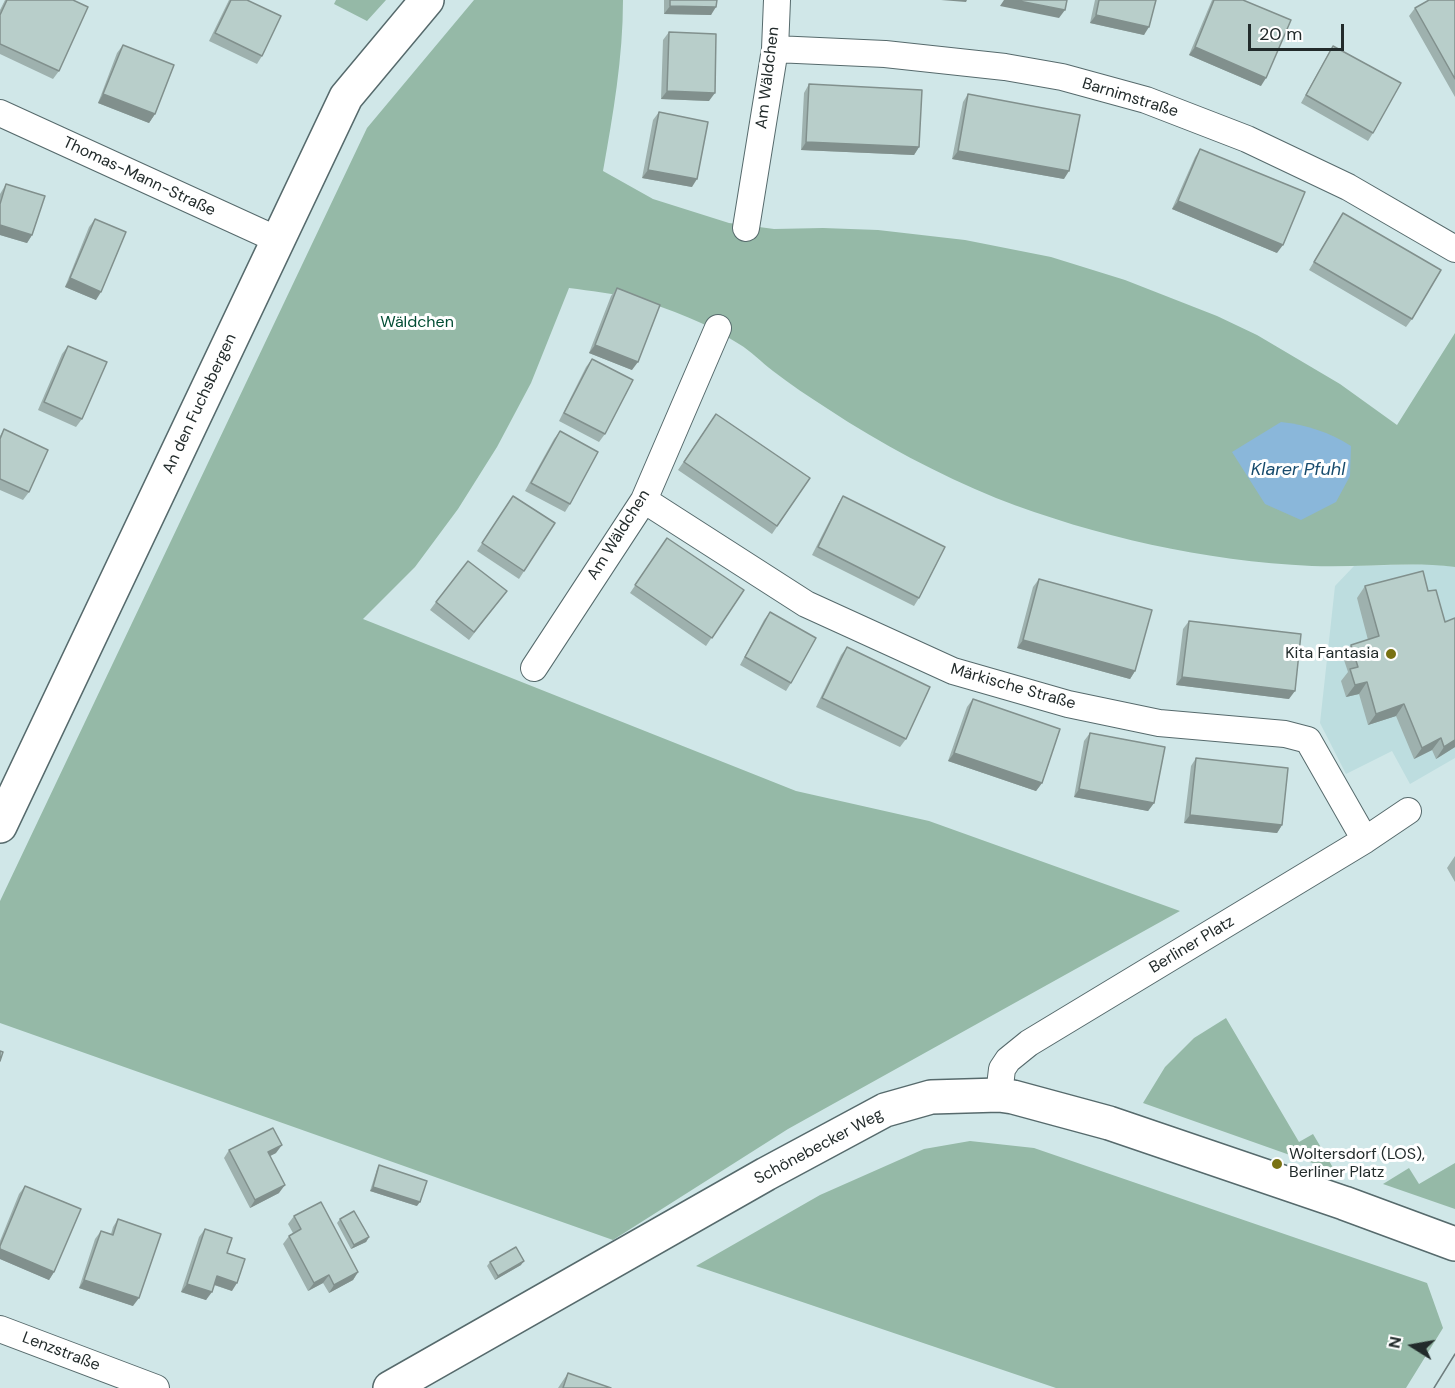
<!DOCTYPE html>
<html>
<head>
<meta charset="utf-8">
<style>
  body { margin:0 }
  #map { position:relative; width:1455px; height:1388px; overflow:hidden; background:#d0e7e8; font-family:"DM Sans",sans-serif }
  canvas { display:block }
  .north { position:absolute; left:1383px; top:1316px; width:60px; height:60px; -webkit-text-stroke:4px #fff; paint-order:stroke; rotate:281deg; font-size:16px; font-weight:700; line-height:24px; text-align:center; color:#222b2b }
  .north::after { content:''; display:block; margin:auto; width:21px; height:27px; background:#222b2b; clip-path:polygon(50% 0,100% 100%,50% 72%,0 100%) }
  .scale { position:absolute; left:1248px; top:24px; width:96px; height:27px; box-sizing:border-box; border:3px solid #222b2b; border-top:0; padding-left:8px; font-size:18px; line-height:21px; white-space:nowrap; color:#222b2b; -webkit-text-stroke:4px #fff; paint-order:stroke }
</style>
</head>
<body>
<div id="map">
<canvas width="1455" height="1388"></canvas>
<div class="north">N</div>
<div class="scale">20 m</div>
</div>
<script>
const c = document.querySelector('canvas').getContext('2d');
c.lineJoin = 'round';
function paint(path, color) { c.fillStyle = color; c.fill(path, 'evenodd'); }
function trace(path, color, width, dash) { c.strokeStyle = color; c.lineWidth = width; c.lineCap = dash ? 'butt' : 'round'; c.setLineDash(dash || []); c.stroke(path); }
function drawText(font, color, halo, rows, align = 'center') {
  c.font = font + ' "DM Sans",sans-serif'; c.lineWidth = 6; c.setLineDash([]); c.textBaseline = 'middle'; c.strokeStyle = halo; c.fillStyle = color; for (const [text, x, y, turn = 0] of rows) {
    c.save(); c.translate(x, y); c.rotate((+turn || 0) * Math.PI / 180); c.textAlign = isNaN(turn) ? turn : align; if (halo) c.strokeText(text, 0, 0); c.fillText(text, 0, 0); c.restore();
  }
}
paint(new Path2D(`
  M1433,564L1455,567V758L1410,784L1392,751L1346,774L1320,723L1335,586L1354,566Z`), '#bddddf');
paint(new Path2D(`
  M336,0H386L367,21L334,4Z
  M474,0H623C623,58 613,115 603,171L653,199L729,223L774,229L823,228L878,230L965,240L1051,257L1125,280L1217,316L1257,335L1340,384L1397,425L1455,333V567C1408,561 1360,568 1312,566C1204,561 1097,537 996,498C938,474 881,444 828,409C809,397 790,384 773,371C761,362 751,351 739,344C708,324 670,308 634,299C613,293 591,291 569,288L531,383L497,447L458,509L415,567L363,619L796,791L929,821L1180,911L788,1129L613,1240L0,1023V901L367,128Z
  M1226,1018L1299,1142L1313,1134L1335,1171L1143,1103L1165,1067L1194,1038Z
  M970,1141L1034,1148L1427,1283L1443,1328L1406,1388H1056L696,1266L820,1195L924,1149Z
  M1455,1163V1209L1383,1184L1409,1168L1419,1184Z`), '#95b9a7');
paint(new Path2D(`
  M1281,422C1307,425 1329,432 1351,446L1350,476L1336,502L1301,520L1265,504L1232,452Z`), '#8ab7da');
const street = new Path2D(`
  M775,49L885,54L1005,67L1062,77L1146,100L1247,139L1348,187L1455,249
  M0,113L278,240
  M746,228L775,49L777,0
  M644,500L806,604L953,671L1068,704L1159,723L1285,734L1308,740L1365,840
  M534,668L644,500L718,328
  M999,1095L1002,1069L1008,1060L1029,1043L1365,840L1408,811
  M0,1329L156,1388`);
const secondary = new Path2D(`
  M0,826L346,97L427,0
  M390,1388L766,1174L885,1110L931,1097L999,1095L1013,1097L1109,1123L1344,1203L1455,1244`);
trace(street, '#566a6c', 28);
trace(secondary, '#566a6c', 36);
trace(street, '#fff', 26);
trace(secondary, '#fff', 33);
trace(new Path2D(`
  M1434,1388L1455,1354`), '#6e7d7e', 1.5);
paint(new Path2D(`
  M5,0H73L59,71L53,79L0,54V10Z
  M229,0H247L262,56L257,64L209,41Z
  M664,0H717L711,15L664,14Z
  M1095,0H1156L1144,35L1090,23Z
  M1212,0H1243L1261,86L1189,55Z
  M1455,0V97L1409,16L1415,8Z
  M669,32L709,101L661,99L663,40Z
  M123,45L155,114L149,123L98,103L117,53Z
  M1333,46L1373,133L1368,141L1301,103L1328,54Z
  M809,84L919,147L914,155L801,150L804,93Z
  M968,94L1064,179L952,159L963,102Z
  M659,112L692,187L642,178L653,120Z
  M1200,149L1277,253L1172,209L1195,157Z
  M6,184L32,235L27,243L0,235V194Z
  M1343,213L1412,319L1406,327L1309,270Z
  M95,219L96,300L65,287L89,227Z
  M617,288L632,370L589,353L611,296Z
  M68,346L82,419L76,427L38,410L62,354Z
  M592,359L605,434L599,442L559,421L586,367Z
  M716,414L810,478L772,534L678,470Z
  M4,429L29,492L23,500L0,490V436Z
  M560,431L570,504L565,512L525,491L554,439Z
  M513,496L555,523L519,579L477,551Z
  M843,496L919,598L914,606L812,555L838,504Z
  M667,538L744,590L706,646L630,593Z
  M1039,579L1135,671L1130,679L1017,648L1033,587Z
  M1365,586L1455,747L1436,759L1432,750L1414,759L1396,716L1368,725L1359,694L1346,697L1341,681L1348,672L1343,657L1351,645L1368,640L1357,598Z
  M507,591L469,640L430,610L436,602Z
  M770,612L791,683L786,691L740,665L764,620Z
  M1189,621L1289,699L1176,685L1183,629Z
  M847,647L906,739L900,747L816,707L841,655Z
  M973,699L1042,783L1036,791L948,761L967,707Z
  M1090,733L1154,803L1148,811L1074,797L1084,741Z
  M1196,758L1282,825L1277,833L1184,823L1191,766Z
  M1455,856V882L1447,868Z
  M229,1150L276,1153L270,1156L279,1193L250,1208L224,1158Z
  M379,1165L417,1206L370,1191L377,1169Z
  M25,1186L54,1272L49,1280L0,1259V1241L19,1194Z
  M294,1216L358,1272L353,1280L329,1293L323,1283L308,1291L283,1244L289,1236L293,1233L288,1224Z
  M118,1219L133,1306L79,1288L95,1239L101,1231L111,1234L113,1227Z
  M340,1219L369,1237L366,1242L351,1249L337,1223Z
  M205,1229L227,1253L232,1291L214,1285L206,1300L181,1292L199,1237Z
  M490,1262L521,1265L495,1280L487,1266Z
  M568,1373L611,1388H558Z`), '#9eb1ae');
paint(new Path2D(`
  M941,0H967L966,2Z
  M1004,0H1014L1065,10L1059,18L1000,6Z
  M670,6L716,7L711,15L664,14Z
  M1096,15L1149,27L1144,35L1090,23Z
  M1195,47L1266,78L1261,86L1189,55Z
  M667,91L715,93L709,101L661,99Z
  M103,94L155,114L149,123L98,103Z
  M806,142L919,147L914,155L801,150Z
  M958,151L1069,171L1064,179L952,159Z
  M648,170L697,179L692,187L642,178Z
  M1178,201L1283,245L1277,253L1172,209Z
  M0,225L32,235L27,243L0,235Z
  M70,278L101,292L96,300L65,287Z
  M595,345L638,362L632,370L589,353Z
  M1023,640L1135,671L1130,679L1017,648Z
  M1182,677L1295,691L1289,699L1176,685Z
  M1367,682L1359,694L1346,697L1355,685Z
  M1404,704L1396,716L1368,725L1376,714Z
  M1441,738L1432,750L1414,759L1422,748Z
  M1455,740V747L1436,759L1444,747Z
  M954,753L1042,783L1036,791L948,761Z
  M1079,789L1154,803L1148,811L1074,797Z
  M1190,815L1282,825L1277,833L1184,823Z
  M282,1145L276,1153L262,1160L268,1152Z
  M285,1185L279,1193L250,1208L255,1200Z
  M373,1187L420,1202L417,1206L370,1191Z
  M369,1237L366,1242L351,1249L354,1245Z
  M0,1249L54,1272L49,1280L0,1259Z
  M524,1261L521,1265L495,1280L498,1276Z
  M358,1272L353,1280L329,1293L334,1285Z
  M329,1275L323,1283L308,1291L314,1283Z
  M217,1276L237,1283L232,1291L212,1284Z
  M84,1280L139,1298L133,1306L79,1288Z
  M187,1284L212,1292L206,1300L181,1292Z`), '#81908d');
const building = new Path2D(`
  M7,0H73L88,7L59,71L0,44V15Z
  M231,0H247L281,16L262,56L215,33Z
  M670,0H717L716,7L670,6Z
  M1014,0H1067L1065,10Z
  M1099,0H1156L1149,27L1096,15Z
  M1214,0H1243L1291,20L1266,78L1195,47Z
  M1429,0H1455V79L1415,8Z
  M669,32L716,34L715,93L667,91Z
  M123,45L174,65L155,114L103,94Z
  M1333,46L1401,83L1373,133L1306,95Z
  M809,84L922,90L919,147L806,142Z
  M968,94L1080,115L1069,171L958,151Z
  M659,112L708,122L697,179L648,170Z
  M1200,149L1305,192L1283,245L1178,201Z
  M6,184L45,196L32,235L0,225V204Z
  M1343,213L1441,270L1412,319L1314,262Z
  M95,219L126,232L101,292L70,278Z
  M617,288L660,305L638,362L595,345Z
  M68,346L107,362L82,419L44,402Z
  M592,359L633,380L605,434L564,413Z
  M716,414L810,478L777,526L684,462Z
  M4,429L48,450L29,492L0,479V439Z
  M560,431L598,452L570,504L531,483Z
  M513,496L555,523L524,571L482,543Z
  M843,496L945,547L919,598L818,547Z
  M667,538L744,590L712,638L635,585Z
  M468,561L507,591L474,632L436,602Z
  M1423,571L1428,591L1436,590L1445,622L1455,618V740L1444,747L1441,738L1422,748L1404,704L1376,714L1367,682L1355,685L1350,669L1358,667L1351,645L1379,636L1365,586Z
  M1039,579L1152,610L1135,671L1023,640Z
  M770,612L816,638L791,683L745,657Z
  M1189,621L1301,634L1295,691L1182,677Z
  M847,647L930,687L906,739L822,698Z
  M973,699L1060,729L1042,783L954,753Z
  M1090,733L1165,747L1154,803L1079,789Z
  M1196,758L1288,768L1282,825L1190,815Z
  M0,1051L3,1052L0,1061Z
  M273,1128L282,1145L268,1152L285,1185L255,1200L229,1150Z
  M379,1165L427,1181L420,1202L373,1187Z
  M25,1186L81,1209L54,1272L0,1249V1246Z
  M321,1202L358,1272L334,1285L329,1275L314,1283L289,1236L301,1229L294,1216Z
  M354,1211L369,1237L354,1245L340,1219Z
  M118,1219L161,1234L139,1298L84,1280L101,1231L113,1235Z
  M205,1229L232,1238L227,1253L245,1259L237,1283L217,1276L212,1292L187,1284Z
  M516,1247L524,1261L498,1276L490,1262Z
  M568,1373L611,1388H563Z`);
paint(building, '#b8ceca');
trace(building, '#81908d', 1.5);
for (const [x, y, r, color] of [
  [1391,654,6,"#797213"],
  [1277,1164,6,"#797213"]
]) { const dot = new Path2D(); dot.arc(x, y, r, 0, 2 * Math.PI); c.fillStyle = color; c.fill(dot); trace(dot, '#fff', 2); }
drawText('16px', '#222b2b', '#fff', [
  ["Am Wäldchen",768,78,-83],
  ["Barnimstraße",1130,98,17],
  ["Thomas-Mann-Straße",139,177,25],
  ["An den Fuchsbergen",200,404,-65],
  ["Am Wäldchen",619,535,-58],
  ["Märkische Straße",1013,687,16],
  ["Berliner Platz",1192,945,-31],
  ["Schönebecker Weg",819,1147,-28],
  ["Lenzstraße",61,1352,21]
]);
drawText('16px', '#024d34', '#fff', [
  ["Wäldchen",417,323]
]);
drawText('16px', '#222b2b', '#fff', [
  ["Kita Fantasia",1379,654],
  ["Woltersdorf (LOS),",1289,1155,"left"],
  ["Berliner Platz",1289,1173,"left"]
], 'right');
drawText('italic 18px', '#164b6d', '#fff', [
  ["Klarer Pfuhl",1298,470]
]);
</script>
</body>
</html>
